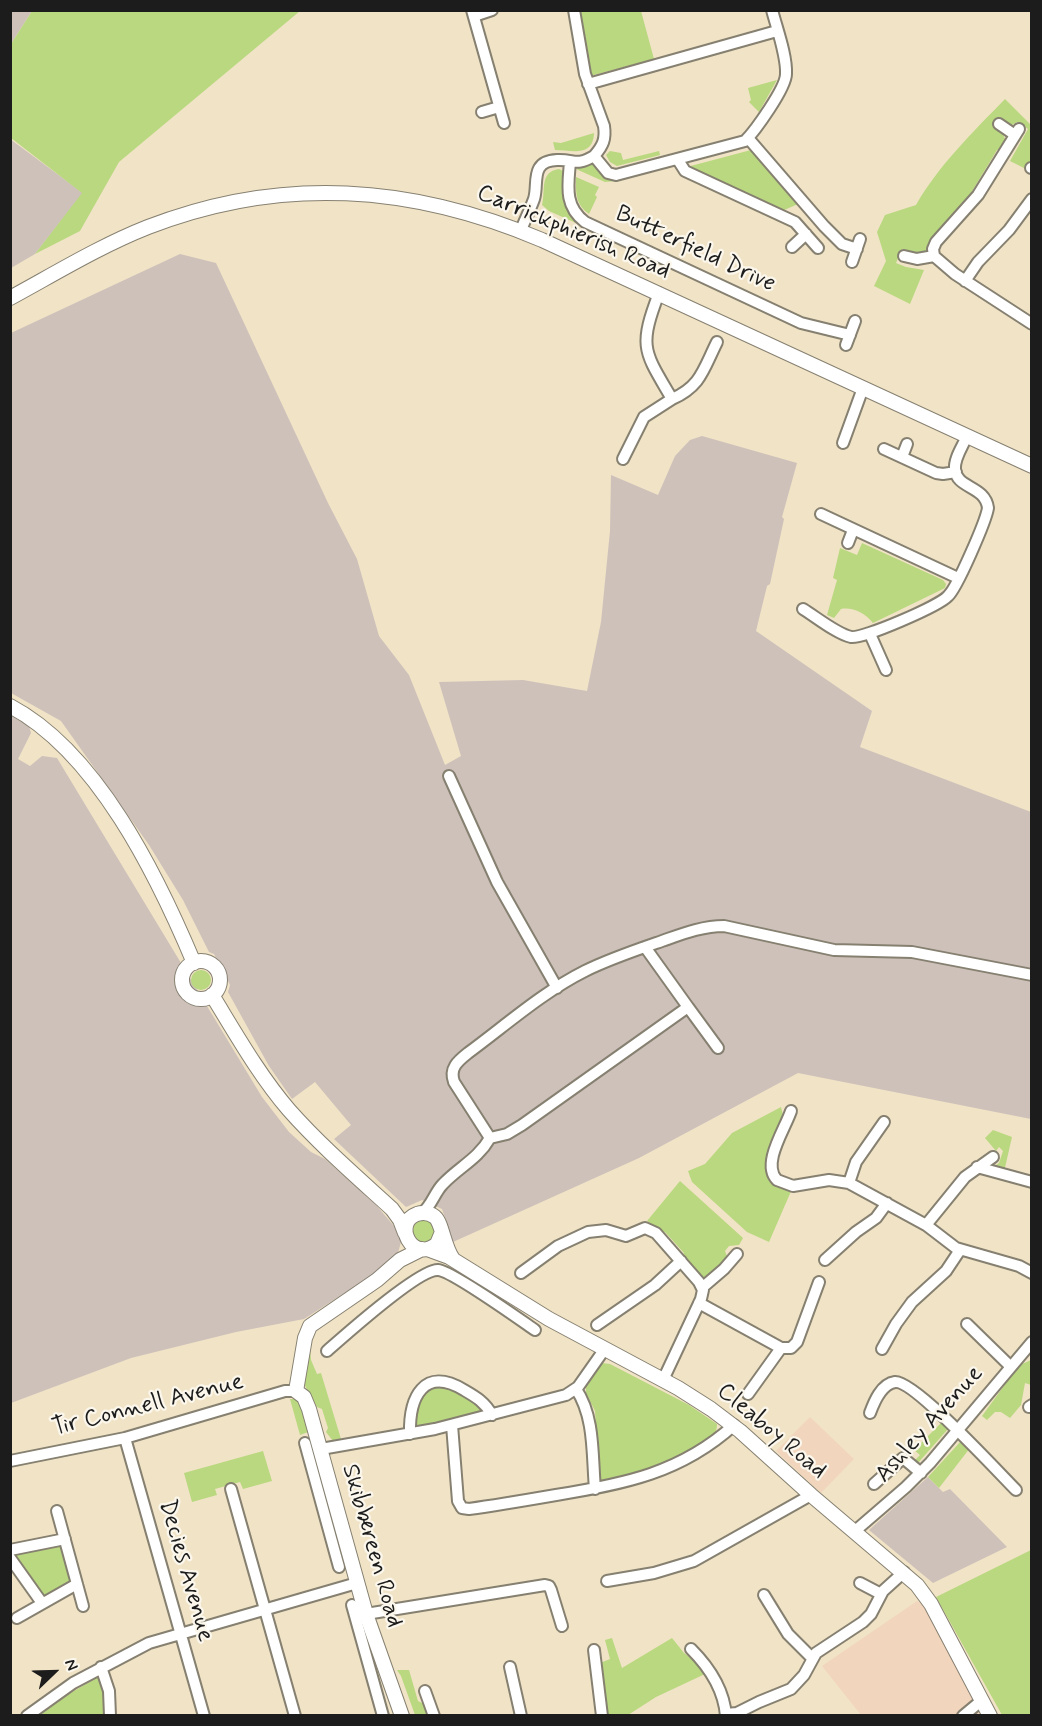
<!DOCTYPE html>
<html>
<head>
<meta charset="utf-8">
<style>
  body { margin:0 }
  #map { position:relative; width:1042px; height:1726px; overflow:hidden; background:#f1e3c6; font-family:Mynerve,sans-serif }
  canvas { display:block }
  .frame { position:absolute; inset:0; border:12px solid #1c1c1c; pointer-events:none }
  .north { position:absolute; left:24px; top:1642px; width:60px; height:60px; -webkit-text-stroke:4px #fbf7ec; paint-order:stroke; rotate:67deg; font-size:16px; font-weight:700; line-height:24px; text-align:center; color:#1c1c1c }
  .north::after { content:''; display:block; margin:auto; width:21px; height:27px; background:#1c1c1c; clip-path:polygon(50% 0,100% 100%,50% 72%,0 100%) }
</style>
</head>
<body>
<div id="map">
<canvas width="1042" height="1726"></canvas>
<div class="frame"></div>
<div class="north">N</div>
</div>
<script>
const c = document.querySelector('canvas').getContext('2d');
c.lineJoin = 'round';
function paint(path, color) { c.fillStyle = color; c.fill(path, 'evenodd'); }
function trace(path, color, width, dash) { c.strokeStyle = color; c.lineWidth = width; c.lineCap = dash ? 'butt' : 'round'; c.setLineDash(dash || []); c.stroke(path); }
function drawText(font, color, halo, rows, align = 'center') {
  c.font = font + ' Mynerve,sans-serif'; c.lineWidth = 4.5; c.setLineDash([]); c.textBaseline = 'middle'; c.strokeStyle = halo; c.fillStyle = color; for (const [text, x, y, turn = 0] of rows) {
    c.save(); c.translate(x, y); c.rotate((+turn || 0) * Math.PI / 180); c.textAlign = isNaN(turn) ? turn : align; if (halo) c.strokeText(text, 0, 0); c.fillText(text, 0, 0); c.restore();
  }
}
paint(new Path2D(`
  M810,1417L854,1459L821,1493L776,1451Z
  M917,1601L924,1605L982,1715H861L822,1666Z`), '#f1d5bd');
paint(new Path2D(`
  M11,11H32L11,44Z
  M10,139L83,193L35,254L11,268Z
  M180,254L216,263L328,503L357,559L379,636L409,675L445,765L461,756L439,682L523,680L587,691L601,622L610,531L611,475L658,495L675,456L690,440L702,436L797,463L782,517L784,519L770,584L767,586L756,631L872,711L860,747L1031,812V1119L798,1073L639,1158L453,1242L442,1209L422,1200L406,1207L334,1139L351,1125L315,1082L292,1099L269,1066L228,992L230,985L214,954L209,952L183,900L149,845L61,721L11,693V333Z
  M10,715L29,726L31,733L18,759L30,766L42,756L57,758L262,1097L289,1132L311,1152L325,1159L376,1205L400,1233L401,1242L398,1253L379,1271L304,1319L236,1332L131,1358L11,1403Z
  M928,1477L943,1492L950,1489L1007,1547L933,1583L869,1530Z`), '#cec1ba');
paint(new Path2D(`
  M32,11V10L300,11L119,162L80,231L35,254L82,193L11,138V44Z
  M579,11H641L654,59L590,76Z
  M777,80L759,112L749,102L751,100L748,88Z
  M1005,99L1031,125V163L1028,170L1010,161L1028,129L1017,122L1012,125L1008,124L1001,130L1006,141L1001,149L997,150L971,193L950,217V221C939,230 928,237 928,252L918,254L902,249L896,263L906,267L924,270L910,304L874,286L886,261L877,232L885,215L916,205C939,165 973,132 1005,99Z
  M594,133C593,158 571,150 555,150L553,142L561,143Z
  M751,150L798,204L782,211L687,167Z
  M610,151L621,153L623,160L659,151L660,155L617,166L610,162L606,155Z
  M590,163H593L610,179L617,181L605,182L576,169Z
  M559,169L563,171L564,203L576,223L549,211L542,205C546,190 539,172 559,169Z
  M576,177L599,187L595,195L597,197L589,214C575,204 576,193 576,177Z
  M862,543L943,580L946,584L945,588L873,623C865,613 853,607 841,609L834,618L827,615L837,580L833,578L840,548L857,555Z
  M191 980a10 10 0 1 1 20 0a10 10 0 1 1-20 0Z
  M781,1107L785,1123L771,1148L767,1177L776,1185L792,1189L769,1242L747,1232L692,1182L688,1171L705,1164L732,1133Z
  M993,1130L1012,1137L1004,1172L997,1169L996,1165L999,1163L1003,1151L999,1147L996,1151L985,1138Z
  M680,1181L743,1238L739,1245L729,1246L725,1251L728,1259L704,1280L682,1256L684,1253L665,1232L663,1233L647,1221Z
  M413 1231a11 11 0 1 1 22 0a11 11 0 1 1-22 0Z
  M310,1349L311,1360L317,1374L321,1373L341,1439L333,1441L326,1432L328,1428L322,1409L317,1407L304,1384Z
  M1031,1360V1385L1025,1383L1021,1405L1010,1418L1001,1412H995L987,1420L982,1416L1014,1372L1022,1364Z
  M602,1363L610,1364L689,1405L717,1424C717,1430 715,1435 710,1440C689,1457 628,1482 602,1481L599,1476L595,1411L586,1393V1385Z
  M440,1385L449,1386L479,1404L482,1409V1413L416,1428C415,1408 418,1392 440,1385Z
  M290,1399H299L311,1431L300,1435Z
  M942,1422L948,1429L918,1463L915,1460L920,1455L914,1450Z
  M961,1441L970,1448L939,1488L928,1477Z
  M263,1451L272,1481L243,1489L240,1482L215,1489L217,1495L192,1502L184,1473Z
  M56,1544L63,1548L72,1580L68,1585L47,1596L41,1594L16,1557L18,1551Z
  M1031,1550V1715H1002L936,1597Z
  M612,1638L622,1668L672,1638L684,1653L701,1666L705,1674L656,1697L628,1715H606L600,1663L610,1659L605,1640Z
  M397,1670H409L418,1701L426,1705L430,1715H415L401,1676Z
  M100,1676L104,1686L107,1715L39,1716L67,1695Z`), '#b9d87f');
const street = new Path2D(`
  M472,10L504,123
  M574,10L585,74L604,126C606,139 603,146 594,156
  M474,16L492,10
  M588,84L777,31
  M482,112L499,107
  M999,124L1015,135
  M748,138L824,226L842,244L857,249
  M678,160L685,171L795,222L818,248
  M570,162C568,186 564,206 585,222L801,323L850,335
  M1031,168H1032
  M521,230C525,220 530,210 534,199C539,184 529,161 557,160C575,159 575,167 594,156L608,173L616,175L745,141C755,131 786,88 786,74C787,56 777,29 772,10
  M792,247L806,234
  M904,256L917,259L934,256L955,274L1032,324
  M934,256L933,249L936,242L978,195L1019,129
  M852,262L860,239
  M965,281L978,262L1009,230L1032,199
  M846,345L855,321
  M672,399C701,386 703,370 717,342
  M843,443L863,388
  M884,449L936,473L943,474L956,472
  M902,457L907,444
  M623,459L644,417L672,399C644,351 638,348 659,293
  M821,514L958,578
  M848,543L853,530
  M803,609C816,617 837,634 851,637C863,639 939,606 948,596C957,588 986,521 988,508C985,485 956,489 955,469C954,458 963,446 967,436
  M870,634L886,670
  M449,776L497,882L557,988
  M688,1007L718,1048
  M791,1111C785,1129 761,1164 777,1180L793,1186L829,1180L849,1183L926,1225L956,1248L1019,1266L1032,1273
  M490,1138L507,1134L522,1125L688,1007L645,947
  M977,1167L1032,1182
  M849,1183L856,1162L884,1122
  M421,1214C432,1206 434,1193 443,1184C459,1167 478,1159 490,1138L454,1082C449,1068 458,1061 468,1053C506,1025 543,992 585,971C609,959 636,950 662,941C682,934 702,926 724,926L834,950L912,952L1032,975
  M926,1225L965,1177L993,1157
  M825,1260L856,1232L876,1218L887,1203
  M521,1273L558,1246L588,1232L606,1230L626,1236L645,1228L656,1233L699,1282L703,1290L701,1299L663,1380
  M703,1287L724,1269L737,1254
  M699,1303L781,1348
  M967,1324L1010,1366
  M597,1325L655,1285L681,1261
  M882,1349L896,1324L912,1302L946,1271L960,1250
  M327,1351C344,1336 419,1269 438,1270C452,1271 519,1319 535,1330
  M576,1389C595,1417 592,1456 595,1489
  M748,1394L781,1348H791L797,1342L819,1282
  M1029,1407L1032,1405
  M870,1413C874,1402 881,1384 895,1382C914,1380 998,1472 1016,1490
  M452,1425L458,1501L462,1508L469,1509C498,1505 527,1500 556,1495C624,1484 681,1473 734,1425
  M410,1434C409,1397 424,1366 464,1390C476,1397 485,1402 492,1415
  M125,1438L204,1716
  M305,1443L339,1567
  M321,1449L435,1429L566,1395L578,1387L604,1350
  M10,1461L125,1438L285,1391H296
  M874,1484L903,1458L921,1473
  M231,1489L295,1716
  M57,1511L83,1606
  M855,1531L906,1487L930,1463L1032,1342
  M10,1550L65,1539
  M10,1558L42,1603
  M607,1581L654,1573L694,1561L811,1495
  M860,1583L881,1594
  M764,1595L788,1634L812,1658
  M352,1605L383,1716
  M366,1614L545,1585L549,1586L551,1590L562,1626
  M17,1618L77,1584
  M691,1649C709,1667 724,1690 726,1716
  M594,1650L602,1716
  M101,1667L109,1691L110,1716
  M510,1667L521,1716
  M425,1691L434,1716
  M726,1714L737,1713L759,1702L791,1689L804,1675L816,1653L863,1622L871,1614L883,1591L904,1572
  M27,1716L73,1683L149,1643L357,1583
  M963,1716L981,1701`);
const secondary = new Path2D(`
  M10,298C56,273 100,246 148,227C282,175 412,185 542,240L1032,466
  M10,706C97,752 157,875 194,963
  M182 980a19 19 0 1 1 38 0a19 19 0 1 1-38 0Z
  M212,995C236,1034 259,1075 289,1110C321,1146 357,1177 392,1209L400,1220L405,1233
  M442,1232L437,1244C412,1264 392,1223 417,1214C423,1212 430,1213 435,1217C442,1223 444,1247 453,1259
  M427,1249L449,1257L549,1319L678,1388L711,1409L740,1431L811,1495L917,1585L931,1604L990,1716
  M402,1716L366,1614L309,1409L304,1397L296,1391L305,1338L310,1326L377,1280L400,1260L422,1249`);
trace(street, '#868071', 14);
trace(secondary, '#868071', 16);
trace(street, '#fff', 10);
trace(secondary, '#fff', 14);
drawText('24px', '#1c1c1c', '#fbf7ec', [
  ["Carrickphierish Road",573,233,23],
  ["Butterfield Drive",695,250,25],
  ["Tir Connell Avenue",148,1406,-14],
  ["Ashley Avenue",930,1425,-48],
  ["Cleaboy Road",771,1432,40],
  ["Skibbereen Road",371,1546,74],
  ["Decies Avenue",185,1571,74]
]);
</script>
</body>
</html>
